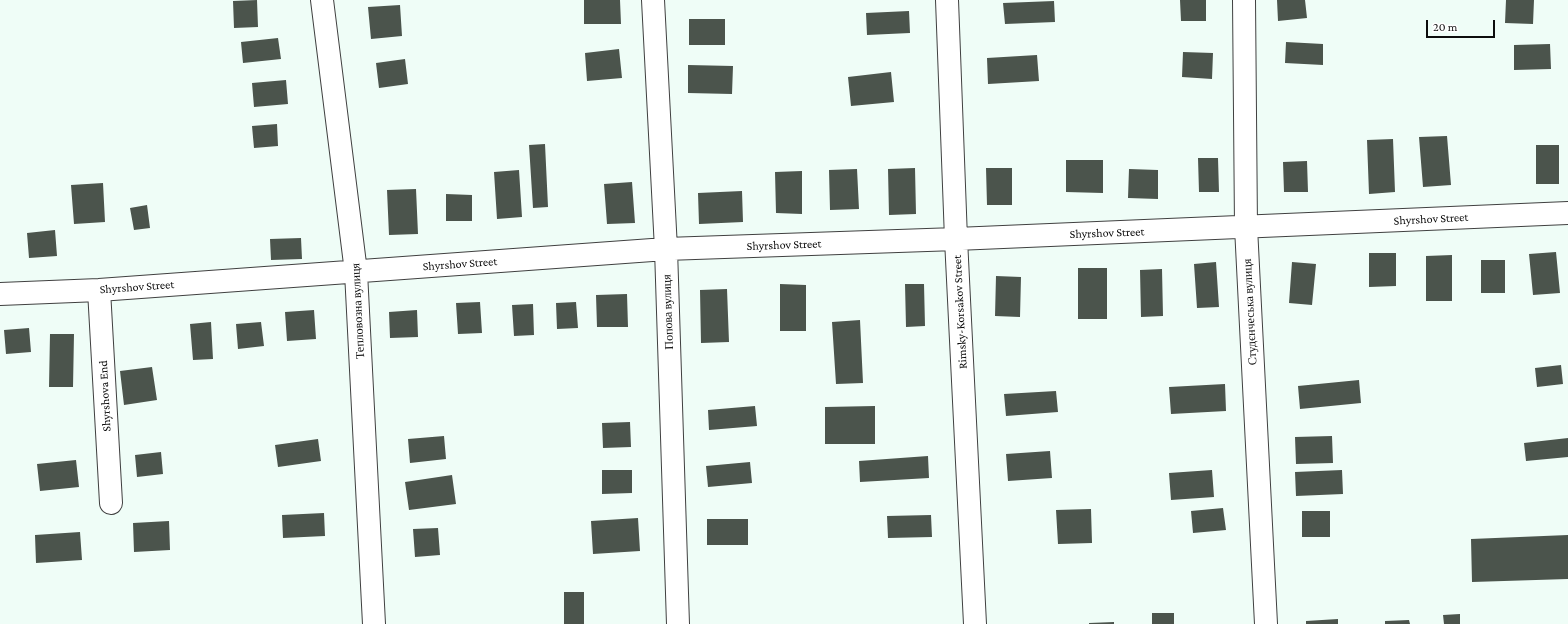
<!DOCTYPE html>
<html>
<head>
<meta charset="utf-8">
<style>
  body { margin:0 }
  #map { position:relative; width:1568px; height:624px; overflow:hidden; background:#effdf7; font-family:"Crimson Pro",serif }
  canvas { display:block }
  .scale { position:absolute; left:1426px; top:20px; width:69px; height:18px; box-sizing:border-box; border:2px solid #0d0d0d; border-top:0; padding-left:5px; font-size:12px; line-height:14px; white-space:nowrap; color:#0d0d0d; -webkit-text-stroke:3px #fff; paint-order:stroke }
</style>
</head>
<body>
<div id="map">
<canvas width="1568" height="624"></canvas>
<div class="scale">20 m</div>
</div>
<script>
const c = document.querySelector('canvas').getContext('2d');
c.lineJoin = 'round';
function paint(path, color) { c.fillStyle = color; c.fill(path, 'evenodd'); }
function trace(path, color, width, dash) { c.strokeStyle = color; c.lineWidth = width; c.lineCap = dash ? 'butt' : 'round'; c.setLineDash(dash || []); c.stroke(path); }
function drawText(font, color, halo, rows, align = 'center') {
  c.font = font + ' "Crimson Pro",serif'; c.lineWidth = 4; c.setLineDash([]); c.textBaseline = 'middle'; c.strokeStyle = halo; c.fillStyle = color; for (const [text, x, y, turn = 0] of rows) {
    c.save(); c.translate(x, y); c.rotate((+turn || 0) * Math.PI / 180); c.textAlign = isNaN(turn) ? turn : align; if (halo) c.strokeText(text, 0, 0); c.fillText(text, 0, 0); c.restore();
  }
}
paint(new Path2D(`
  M257,0L258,27L234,28L233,1Z
  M584,0H620L621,24H584Z
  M1180,0H1206V21H1181Z
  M1277,0H1305L1307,18L1278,21Z
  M1506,0H1534L1533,24L1505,23Z
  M1054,1L1055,22L1005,24L1003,3Z
  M400,5L402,36L371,39L368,7Z
  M909,11L910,33L867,35L866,13Z
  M689,19H725V45H689Z
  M278,38L281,59L243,63L241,42Z
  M1286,42L1323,44V65L1285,63Z
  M1550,44L1551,69L1514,70V45Z
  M619,49L622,78L587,81L585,53Z
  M1183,52L1213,53L1212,79L1182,77Z
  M1037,55L1039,81L988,84L987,58Z
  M405,59L408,84L379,88L376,63Z
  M688,65L733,66L732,94L688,93Z
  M891,72L894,102L851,106L848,77Z
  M286,80L288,104L254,107L252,83Z
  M277,124L278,146L254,148L252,126Z
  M1447,136L1451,185L1423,187L1419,137Z
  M1393,139L1395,192L1369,194L1367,140Z
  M545,144L548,207L533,208L529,145Z
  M1536,145H1559V184H1536Z
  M1198,158H1218L1219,192H1199Z
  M1066,160H1103V193L1066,192Z
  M1307,161L1308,192H1284L1283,162Z
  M915,168L916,214L889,215L888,169Z
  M986,168H1012V205H987Z
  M857,169L859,209L830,210L829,170Z
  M1129,169L1158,170V199L1128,198Z
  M519,170L522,217L497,219L494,172Z
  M802,171V214L776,213L775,172Z
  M632,182L635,223L607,224L604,184Z
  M103,183L105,222L74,224L71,185Z
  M416,189L418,234L389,235L387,190Z
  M742,191L743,222L699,224L698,193Z
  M446,194L472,195V221H446Z
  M147,205L150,228L134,230L130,208Z
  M55,230L57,256L29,258L27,233Z
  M301,238L302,259L271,260L270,239Z
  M1556,252L1560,293L1533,295L1529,254Z
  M1369,253H1396V286L1369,287Z
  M1452,255V301H1426V256Z
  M1481,260H1505V293H1481Z
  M1216,262L1219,307L1197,308L1194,264Z
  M1292,262L1316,264L1312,305L1289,303Z
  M1078,268H1107V319H1078Z
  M1162,269L1163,316L1141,317L1140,270Z
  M996,276L1021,277L1020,317L995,316Z
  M780,284L806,285V331H780Z
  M905,284H924L925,326L906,327Z
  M727,289L729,342L701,343L700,290Z
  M627,294L628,327H597L596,295Z
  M480,302L482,333L458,334L456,303Z
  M576,302L578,328L557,329L556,303Z
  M533,304L534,335L514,336L512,305Z
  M314,310L316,339L287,341L285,312Z
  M417,310L418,337L390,338L389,312Z
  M860,320L863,383L836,384L832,322Z
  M211,322L213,359L193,360L190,324Z
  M261,322L264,346L238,349L236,324Z
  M29,328L31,352L6,354L4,330Z
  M50,334H74L73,387H49Z
  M1561,365L1563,384L1537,387L1535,368Z
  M152,367L157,400L124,405L120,371Z
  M1359,380L1361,403L1300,409L1298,386Z
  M1225,384L1226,411L1171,414L1169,387Z
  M1056,391L1058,412L1006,416L1004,394Z
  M755,406L757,426L709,430L708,410Z
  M875,406V444H825V407Z
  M630,422L631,447L603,448L602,423Z
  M444,436L446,459L410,463L408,439Z
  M1332,436L1333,463L1296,464L1295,437Z
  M1568,438V457L1526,461L1524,443Z
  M318,439L321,461L278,467L275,445Z
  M1050,451L1052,478L1008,481L1006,454Z
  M161,452L163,474L137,477L135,455Z
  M928,456L929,478L860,482L859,461Z
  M76,460L79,487L40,491L37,464Z
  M750,462L752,483L708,487L706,466Z
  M602,470H632V493L602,494Z
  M1212,470L1214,497L1171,500L1169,473Z
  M1342,470L1343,494L1296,496L1295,472Z
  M452,475L456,504L409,510L405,482Z
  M1223,508L1226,530L1193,533L1191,511Z
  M1091,509L1092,543L1058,544L1056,510Z
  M1302,511H1330V537H1302Z
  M324,513L325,536L283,538L282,515Z
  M931,515L932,537L888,538L887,516Z
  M638,518L640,551L593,554L591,521Z
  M707,519H748V545H707Z
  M169,521L170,550L134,552L133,523Z
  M438,528L440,555L415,557L413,529Z
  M80,532L82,560L36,563L35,535Z
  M1568,535V579L1472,582L1471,539Z
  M564,592H584V624H564Z
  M1152,613H1174V624H1152Z
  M1460,614V624H1444L1443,615Z
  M1338,619V624H1306V621Z
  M1409,620L1410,624H1385V621Z
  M1114,622V624H1089V623Z`), '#4b544c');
const minor = new Path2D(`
  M322,0L356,272L374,624
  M653,0L666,249L678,624
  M947,0L956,239L975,624
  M1244,0L1246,227L1266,624
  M99,290L111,503
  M0,294L99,290L666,249L956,239L1568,213`);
trace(minor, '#404040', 24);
trace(minor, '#fff', 22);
drawText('12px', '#0d0d0d', '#fff', [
  ["Shyrshov Street",1431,219,-3],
  ["Shyrshov Street",1107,233,-2],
  ["Shyrshov Street",784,245,-2],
  ["Shyrshov Street",460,264,-4],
  ["Shyrshov Street",137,287,-4],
  ["Тепловозна вулиця",358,311,-93],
  ["Попова вулиця",668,312,-92],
  ["Rimsky-Korsakov Street",960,312,-93],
  ["Студєнчеська вулиця",1250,312,-93],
  ["Shyrshova End",105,396,-93]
]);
</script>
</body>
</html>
